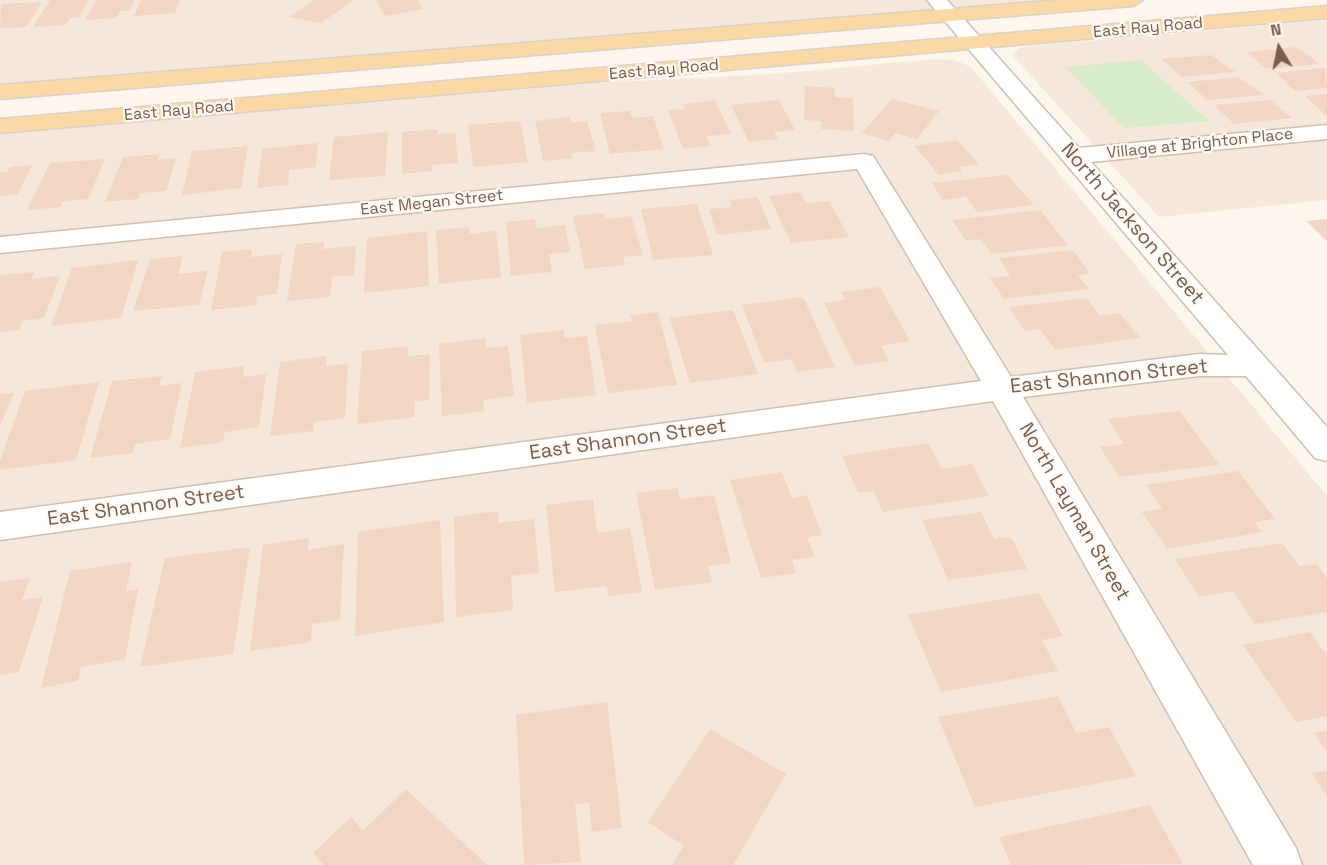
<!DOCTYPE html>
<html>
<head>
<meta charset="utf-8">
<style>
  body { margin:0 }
  #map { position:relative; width:1327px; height:865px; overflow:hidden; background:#fdf6ec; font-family:"Space Grotesk",sans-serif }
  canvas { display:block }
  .north { position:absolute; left:1249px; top:18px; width:60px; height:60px; -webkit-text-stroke:4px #fffaf3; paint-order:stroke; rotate:350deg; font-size:16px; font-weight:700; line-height:24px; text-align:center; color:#7a5c4d }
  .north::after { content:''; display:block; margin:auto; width:21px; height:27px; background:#7a5c4d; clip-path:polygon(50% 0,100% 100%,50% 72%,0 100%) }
</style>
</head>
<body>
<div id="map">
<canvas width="1327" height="865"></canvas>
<div class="north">N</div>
</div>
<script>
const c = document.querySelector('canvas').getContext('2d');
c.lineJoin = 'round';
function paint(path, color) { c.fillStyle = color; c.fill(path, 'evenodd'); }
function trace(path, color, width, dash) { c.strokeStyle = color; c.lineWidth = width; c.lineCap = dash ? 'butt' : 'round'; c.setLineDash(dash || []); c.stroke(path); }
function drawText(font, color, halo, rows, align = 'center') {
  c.font = font + ' "Space Grotesk",sans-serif'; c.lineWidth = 4.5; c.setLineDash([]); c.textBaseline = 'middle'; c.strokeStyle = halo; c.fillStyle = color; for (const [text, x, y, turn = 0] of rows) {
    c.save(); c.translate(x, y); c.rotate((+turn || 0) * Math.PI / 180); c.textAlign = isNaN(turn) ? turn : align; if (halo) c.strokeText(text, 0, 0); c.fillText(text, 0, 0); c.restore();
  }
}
paint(new Path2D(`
  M0,0H1054L0,85Z
  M1327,20V200L1159,217L1012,55L1021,47Z
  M936,59L955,60L971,67L1327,496V865H0V134L596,83L772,74Z`), '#f5e8da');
paint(new Path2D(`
  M1141,60L1209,121L1124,128L1065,67Z`), '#d8ecc9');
paint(new Path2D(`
  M50,0H89L79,17L70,18L66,25L33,27Z
  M96,0H135L129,11H120L116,18L85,20Z
  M141,0H180L175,13L134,16Z
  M314,0H354L321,23L289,17Z
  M376,0H418L423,9L385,16Z
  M42,2L26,27L0,28L1,4Z
  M1297,47L1320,64L1267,69L1246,52Z
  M1211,55L1235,72L1182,77L1161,59Z
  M1325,68L1327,88L1295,91L1276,73Z
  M1238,77L1264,95L1207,100L1188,82Z
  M805,86L835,88V97L853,98L854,131L821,129V121L804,120Z
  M1327,94V116L1305,96Z
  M892,99L939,111L917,139L895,133L889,141L862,133Z
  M715,100L731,134L706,136L710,146L683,149L668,110L685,109L683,104Z
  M779,100L795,130L774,132L778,139L749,142L731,105Z
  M1270,100L1292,118L1234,124L1214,105Z
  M630,111L632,118L653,116L664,149L610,154L600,113Z
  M570,117L572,123L587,121L596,151L571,153L573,158L543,161L535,121Z
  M520,121L528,162L473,167L468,125Z
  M438,129V134L455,133L458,163L432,165V171L402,174V132Z
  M388,132L385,176L329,180L334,137Z
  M957,140L979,164L959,167L962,171L939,175L914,146Z
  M318,143L316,167L289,170L288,185L257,188L262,149Z
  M248,146L241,188L182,195L192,151Z
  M160,154L158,160L176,158L166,191L140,193L138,199L105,202L123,157Z
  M105,159L88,199L63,201L61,207L27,210L50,163Z
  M32,165L18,194L0,196V172H7L10,167Z
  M1007,175L1034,205L977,212L966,197L943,200L932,183Z
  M800,192L806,203L829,201L849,237L791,243L769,196Z
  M758,197L771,229L717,235L709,209L732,207L729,200Z
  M697,204L713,255L653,260L641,209Z
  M1040,210L1068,245L992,254L981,239L966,241L952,220Z
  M604,213L605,219L631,216L643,255L623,257L625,265L585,269L573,216Z
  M535,219L536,228L565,225L570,252L549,254L552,272L511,276L506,222Z
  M1327,219V241L1306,221Z
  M469,227L470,234L496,231L501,277L439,284L436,230Z
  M427,231L429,286L364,293L367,238Z
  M324,242L323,249L356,246L354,275L332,277L330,297L287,301L296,244Z
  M252,249L251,257L282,254L277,294L257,296L256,305L211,310L222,252Z
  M1073,250L1090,273L1078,275L1089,289L1004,299L990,278L1010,276L999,258Z
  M183,256L178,274L208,271L199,305L133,311L150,259Z
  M138,260L121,318L51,326L72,268Z
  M34,272L31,279L60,276L44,318L22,321L19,330L0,332V275Z
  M880,287L910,341L882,346L889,361L855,366L824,303L845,300L841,292Z
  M803,297L835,367L797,372L791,359L764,363L742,305Z
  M1086,298L1100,316L1120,313L1140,338L1055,350L1040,329L1025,331L1009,307Z
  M733,310L758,374L690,383L670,318Z
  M658,312L677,385L608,393L595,325L632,321L630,315Z
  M564,330L565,338L587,336L596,395L527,403L520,335Z
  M486,338V348L508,346L514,396L483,400L484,411L442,416L439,344Z
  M408,346V356L430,354L429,400L415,401L414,417L357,424L362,351Z
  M327,356L326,366L348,364L345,418L314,422L313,431L270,436L280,362Z
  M244,366L243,377L266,374L259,427L225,432L223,442L180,448L195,372Z
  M162,376L159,386L182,383L170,439L135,444L133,453L90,458L112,381Z
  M99,382L76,460L0,470V461L25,391Z
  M14,393L0,426V394Z
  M1180,411L1219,465L1119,477L1100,447L1124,444L1108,419Z
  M928,443L942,469L972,464L989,496L883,512L874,491L858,493L842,456Z
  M1238,471L1275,519L1254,522L1262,532L1167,549L1142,512L1162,509L1146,485Z
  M782,472L792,498L807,495L822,535L807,537L815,557L792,560L796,573L761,578L730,480Z
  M678,488L680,499L714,495L731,563L708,566L712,582L655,590L636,493Z
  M593,499L597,533L630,528L642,592L608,596L607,586L555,592L546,505Z
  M498,511L499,523L534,519L539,573L511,576L513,610L456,617L454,517Z
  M981,512L994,539L1011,537L1027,569L948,580L922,520Z
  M440,520L444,622L355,636L358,532Z
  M309,538L308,550L344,544L340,620L312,624L311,642L250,651L263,545Z
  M1282,543L1299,566L1317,564L1327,578V612L1255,624L1233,591L1199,597L1175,559Z
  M250,547L233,654L140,667L165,558Z
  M132,562L126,591L138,589L125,659L81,667L78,681L41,688L70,571Z
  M30,578L22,600L43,597L19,672L0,675V582Z
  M1039,593L1063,636L1042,640L1058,671L941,692L908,615Z
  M1310,632L1327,655V716L1296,722L1243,645Z
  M1058,696L1076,733L1109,727L1136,776L975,807L938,717Z
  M607,702L622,828L592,832L589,803L575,804L581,862L524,865L516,715Z
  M710,729L786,774L733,865H672L684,846L648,822Z
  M1327,731V752L1314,733Z
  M1327,771V796L1312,773Z
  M406,789L487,865H324L313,853L351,817L363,831Z
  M1150,805L1183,864L1011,865L999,837Z`), '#f3d5c3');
const minor = new Path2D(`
  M927,0H947L1079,148L1327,125V139L1091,162L1327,427V461L1315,458L1246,376H1199L1023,397L1296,848L1302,865H1253L993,401L0,540V512L981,381L857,169L0,253V237L864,154L873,156L876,161L1011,377L1199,354L1228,355Z`);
const primary = new Path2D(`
  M1061,0H1143L1133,6L0,99V85Z
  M1327,6V18L0,133V119Z`);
trace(minor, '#d1beb0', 3);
trace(primary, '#dad1cd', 3);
paint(minor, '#fff');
paint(primary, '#fbd9a5');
drawText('16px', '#7a5c4d', '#fffaf3', [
  ["East Ray Road",1148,28,-5],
  ["East Ray Road",664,70,-5],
  ["East Ray Road",179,111,-5],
  ["Village at Brighton Place",1200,144,-6],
  ["East Megan Street",432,203,-6]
]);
drawText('20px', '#7a5c4d', '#fffaf3', [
  ["North Jackson Street",1132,224,49],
  ["East Shannon Street",1109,377,-6],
  ["East Shannon Street",628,440,-8],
  ["East Shannon Street",146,506,-8],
  ["North Layman Street",1074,512,60]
]);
</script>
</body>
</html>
